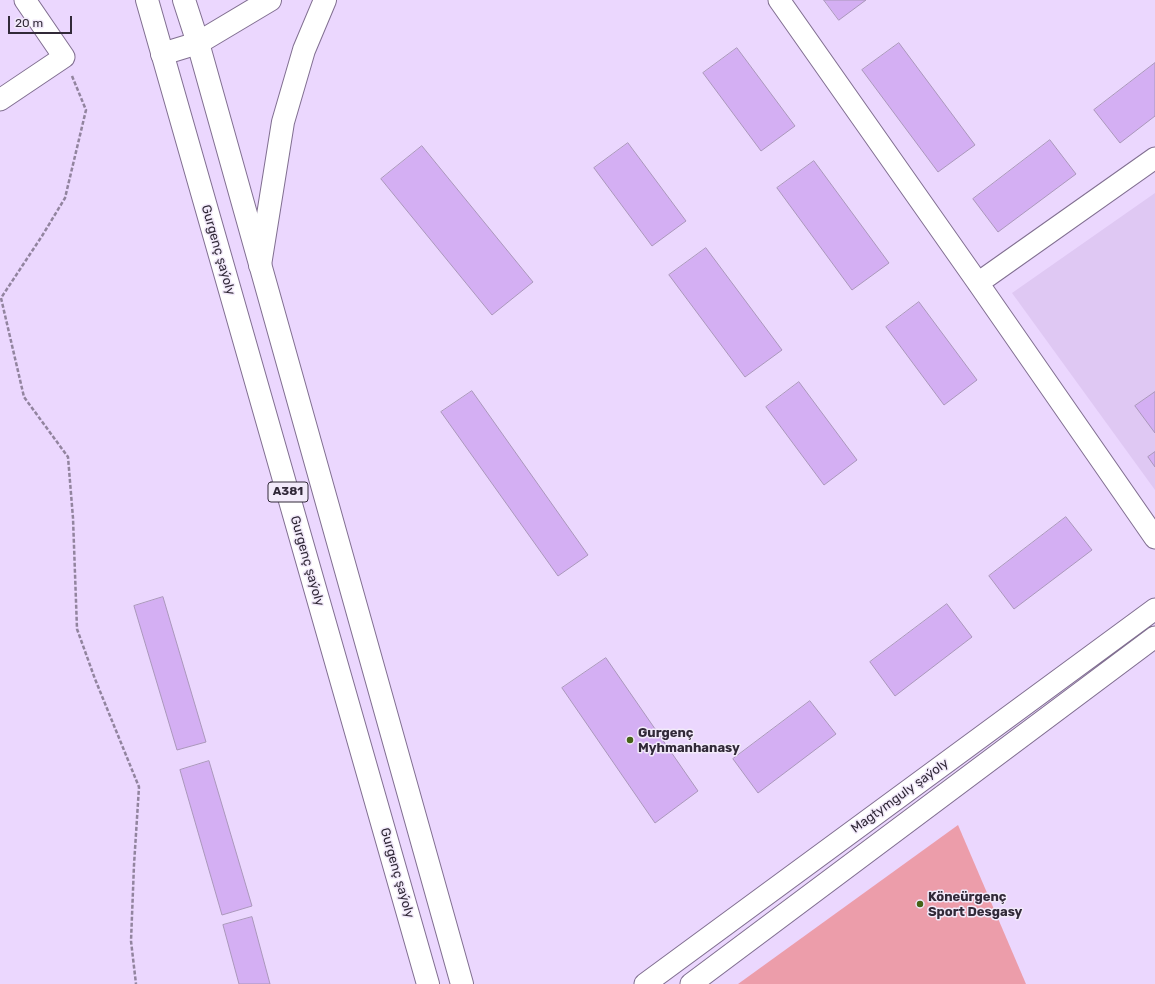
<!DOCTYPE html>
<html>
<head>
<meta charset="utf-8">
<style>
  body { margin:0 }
  #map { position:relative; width:1155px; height:984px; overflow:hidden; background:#ebd7fe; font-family:Rubik,sans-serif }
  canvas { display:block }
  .scale { position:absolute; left:8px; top:16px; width:64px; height:18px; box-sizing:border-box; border:2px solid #312938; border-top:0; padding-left:5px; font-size:12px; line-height:14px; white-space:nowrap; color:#312938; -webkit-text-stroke:3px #f2eafa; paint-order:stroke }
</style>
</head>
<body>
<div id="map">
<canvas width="1155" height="984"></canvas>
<div class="scale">20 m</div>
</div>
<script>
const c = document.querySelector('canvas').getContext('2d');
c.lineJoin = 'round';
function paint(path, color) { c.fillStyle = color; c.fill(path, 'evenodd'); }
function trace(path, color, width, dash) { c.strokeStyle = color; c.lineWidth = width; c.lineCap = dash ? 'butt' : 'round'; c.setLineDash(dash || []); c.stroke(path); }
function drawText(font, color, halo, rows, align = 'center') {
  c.font = font + ' Rubik,sans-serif'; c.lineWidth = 3; c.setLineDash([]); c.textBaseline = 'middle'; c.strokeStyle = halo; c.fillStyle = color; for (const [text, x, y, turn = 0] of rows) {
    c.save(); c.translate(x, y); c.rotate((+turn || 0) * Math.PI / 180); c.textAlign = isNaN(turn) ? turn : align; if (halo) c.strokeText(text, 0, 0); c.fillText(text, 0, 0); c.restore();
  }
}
paint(new Path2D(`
  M1155,193V490L1012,293Z`), '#dfc8f3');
paint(new Path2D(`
  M958,825L1026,984H738Z`), '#ec9daa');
const building = new Path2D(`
  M824,0H866L839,20Z
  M899,43L975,145L938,172L862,70Z
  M737,48L795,126L761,151L703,73Z
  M1155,63V116L1120,143L1094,110Z
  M1050,140L1076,174L998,232L973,199Z
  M628,143L686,221L652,246L594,168Z
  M422,146L533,282L492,315L381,179Z
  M814,161L889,263L852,290L777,188Z
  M706,248L782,350L745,377L669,275Z
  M919,302L977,380L944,405L886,327Z
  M799,382L857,460L824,485L766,407Z
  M472,391L588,555L558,576L441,412Z
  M1155,392V433L1135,406Z
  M1155,452V467L1148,457Z
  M1066,517L1092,550L1014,609L989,576Z
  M163,597L206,742L177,750L134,606Z
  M947,604L972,637L895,696L870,662Z
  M606,658L698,791L655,823L562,688Z
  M810,701L836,734L758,793L733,759Z
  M209,761L252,906L222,915L180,770Z
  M252,917L270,984H239L223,925Z`);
paint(building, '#d4aff3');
trace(building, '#aa97bb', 1);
const minor = new Path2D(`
  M779,0L978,283L1155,538
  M0,100L64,57L25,0
  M978,283L1155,158
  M645,984L1155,609
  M691,984L1155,637`);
const tertiary = new Path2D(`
  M162,54L198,43L270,0
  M260,265L283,122L304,50L325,0`);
const trunk = new Path2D(`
  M147,0L428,984
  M184,0L198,43L462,984`);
trace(minor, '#816f91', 23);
trace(tertiary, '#816f91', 24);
trace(trunk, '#816f91', 24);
trace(new Path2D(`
  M72,76L86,110L65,198L42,236L1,298L24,397L68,457L73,518L77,629L95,679L139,787L134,865L131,941L136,984`), '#92849f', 2.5, [4, 2]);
trace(minor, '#fff', 21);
trace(tertiary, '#fff', 22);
trace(trunk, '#fff', 22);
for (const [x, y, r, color] of [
  [630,740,4,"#456317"],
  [920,904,4,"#456317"]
]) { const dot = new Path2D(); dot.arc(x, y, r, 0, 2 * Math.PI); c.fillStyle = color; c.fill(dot); trace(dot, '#f2eafa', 1.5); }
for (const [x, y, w] of [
  [288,492,40]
]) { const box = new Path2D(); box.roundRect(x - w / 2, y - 10, w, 20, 3); c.fillStyle = '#f2eafa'; c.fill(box); trace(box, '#312938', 1); }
drawText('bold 12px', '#312938', null, [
  ["A381",288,492]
]);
drawText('13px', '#312938', '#f2eafa', [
  ["Gurgenç şaýoly",218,250,74],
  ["Gurgenç şaýoly",307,561,74],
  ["Magtymguly şaýoly",900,796,-36],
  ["Gurgenç şaýoly",397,873,74]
]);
drawText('bold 13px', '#312938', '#f2eafa', [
  ["Gurgenç",638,733],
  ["Myhmanhanasy",638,748],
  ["Köneürgenç",928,897],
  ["Sport Desgasy",928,912]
], 'left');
</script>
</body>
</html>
